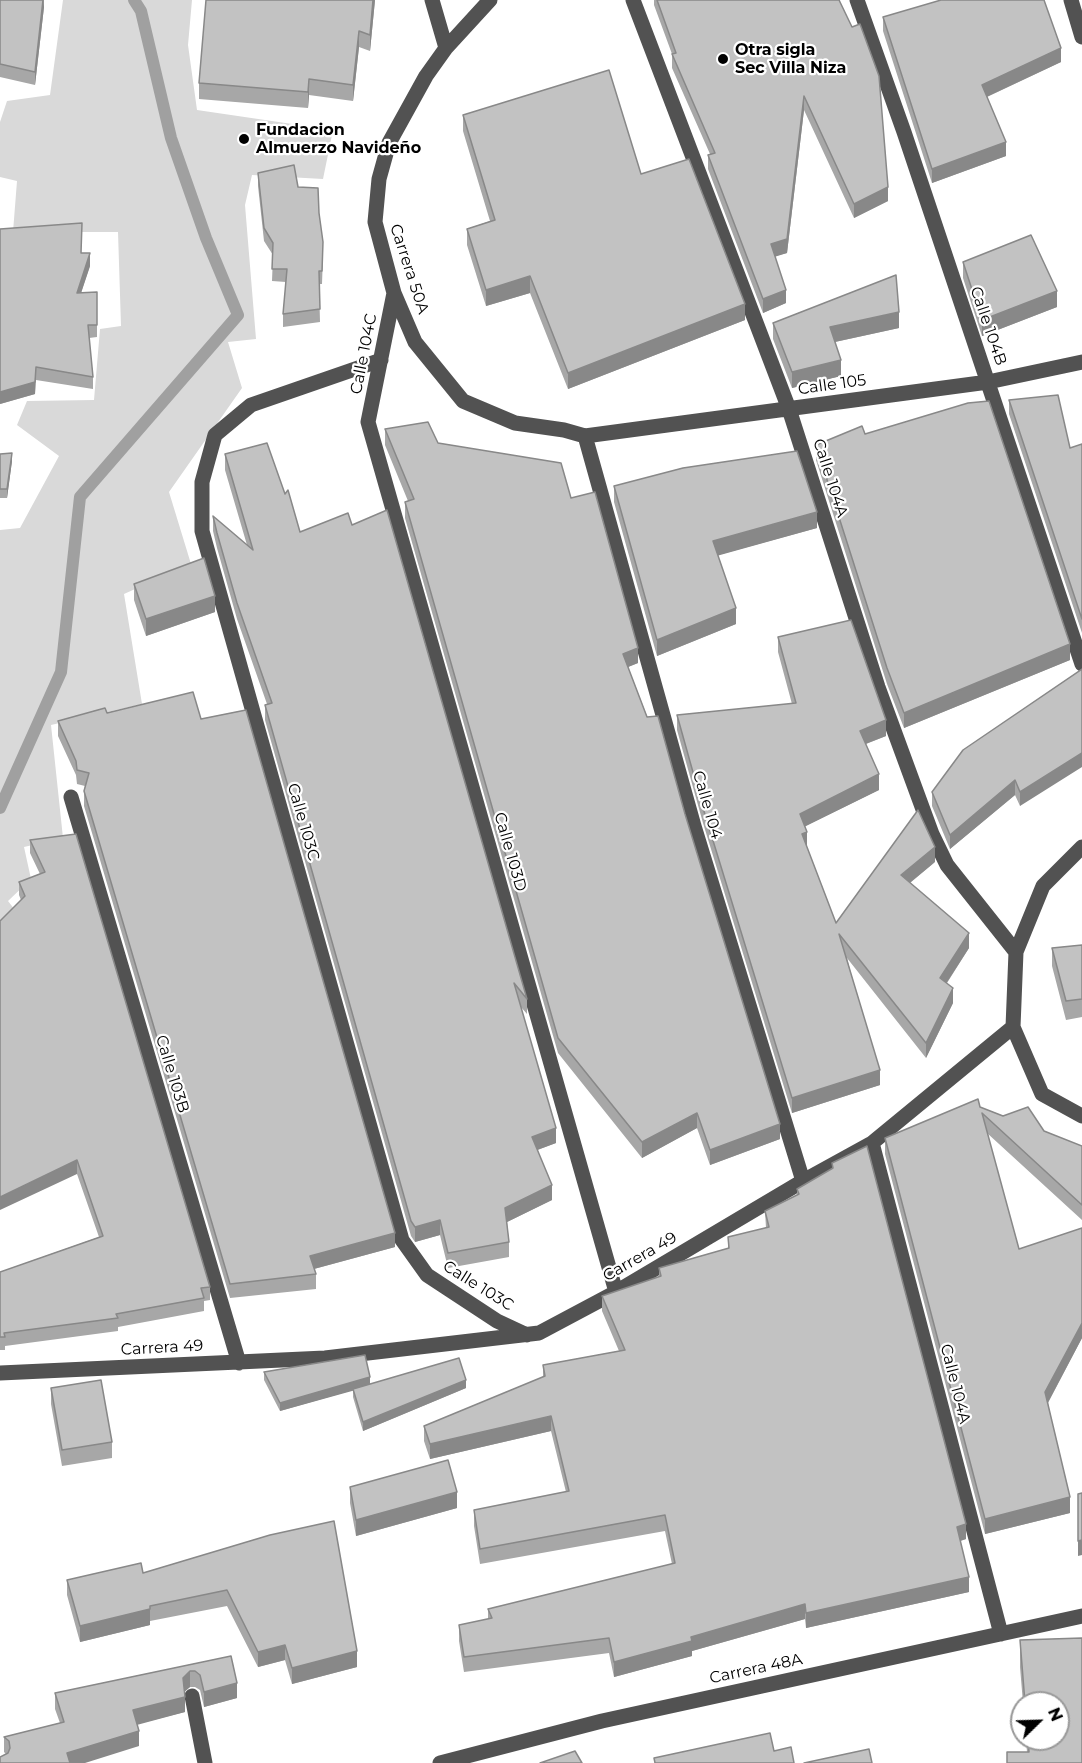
<!DOCTYPE html>
<html>
<head>
<meta charset="utf-8">
<style>
  body { margin:0 }
  #map { position:relative; width:1082px; height:1763px; overflow:hidden; background:#fff; font-family:Montserrat,sans-serif }
  canvas { display:block }
  .north { position:absolute; left:1010px; top:1691px; width:60px; height:60px; box-sizing:border-box; background:#fff; border:2px solid #999; border-radius:50%; rotate:67deg; font-size:16px; font-weight:700; line-height:24px; text-align:center; color:#000 }
  .north::after { content:''; display:block; margin:auto; width:21px; height:27px; background:#000; clip-path:polygon(50% 0,100% 100%,50% 72%,0 100%) }
</style>
</head>
<body>
<div id="map">
<canvas width="1082" height="1763"></canvas>
<div class="north">N</div>
</div>
<script>
const c = document.querySelector('canvas').getContext('2d');
c.lineJoin = 'round';
function paint(path, color) { c.fillStyle = color; c.fill(path, 'evenodd'); }
function trace(path, color, width, dash) { c.strokeStyle = color; c.lineWidth = width; c.lineCap = dash ? 'butt' : 'round'; c.setLineDash(dash || []); c.stroke(path); }
function drawText(font, color, halo, rows, align = 'center') {
  c.font = font + ' Montserrat,sans-serif'; c.lineWidth = 4.5; c.setLineDash([]); c.textBaseline = 'middle'; c.strokeStyle = halo; c.fillStyle = color; for (const [text, x, y, turn = 0] of rows) {
    c.save(); c.translate(x, y); c.rotate((+turn || 0) * Math.PI / 180); c.textAlign = isNaN(turn) ? turn : align; if (halo) c.strokeText(text, 0, 0); c.fillText(text, 0, 0); c.restore();
  }
}
paint(new Path2D(`
  M63,0H192L188,45L197,110L333,130L323,179L252,175L245,205L256,339L228,342L242,388L169,492L191,564L124,594L142,704L51,725L63,838L24,847L31,879L8,901L18,914L0,926V530L20,528L59,456L17,425L27,401L94,400L100,329L121,326L118,232H13L17,181L0,177V122L7,101L50,95Z`), '#d9d9d9');
trace(new Path2D(`
  M0,808L61,672L80,497L238,315L206,238L171,138L141,11L134,0`), '#a0a0a0', 12);
trace(new Path2D(`
  M432,0L446,48
  M490,0L446,48L426,76L389,143L379,179L375,222L394,293L415,342L463,401L515,423L564,430L585,436L988,382L1082,362
  M633,0L789,409L878,687L932,834L947,865L1016,952
  M857,0L904,132L1082,664
  M1071,0L1082,37
  M394,293L368,422L616,1292
  M381,360L251,405L215,435L202,482V531L402,1240L427,1275L497,1321L527,1335
  M585,436L694,826L803,1181
  M71,797L239,1363
  M1082,847L1043,886L1016,952L1013,1027L1042,1094L1082,1116
  M872,1143L1001,1634
  M0,1373L325,1358L539,1333L616,1292L803,1181L872,1143L1013,1027
  M192,1696L205,1763
  M440,1763L602,1721L1082,1616`), '#525252', 15);
paint(new Path2D(`
  M0,0H44V7L35,85L0,77Z
  M375,0L370,51L359,47L353,101L309,95L308,108L199,99V83Z
  M654,0H839L888,201L854,218L804,110L787,253L775,256L786,303L763,313L708,169V155L710,154L672,68V54L654,5Z
  M883,17L1061,62L987,97L1006,156L932,183L883,31Z
  M463,115L641,174L745,320L568,389L530,293L486,306L467,245V229L490,221L463,131Z
  M258,173L298,187L319,213L323,255L322,284H319L320,322L283,327V314L286,282L272,281L273,255L264,241L258,186Z
  M81,253L90,266L81,293L97,292V337L89,338L93,377V389L36,380L35,394L0,404Z
  M963,262L1057,307L982,336L963,278Z
  M773,323L899,328L835,342L841,376L792,388L773,339Z
  M1009,400L1070,448L1082,444V633L1009,414Z
  M385,429L438,443L571,498L638,663L628,667L685,814L780,1139L710,1165L697,1128L642,1158L558,1053L405,518V502L408,501L385,445Z
  M865,434L1070,660L904,728L887,684L816,460V445Z
  M0,454L12,461L7,498H0Z
  M225,454L285,494L300,532L527,999V1014L521,1007L556,1143L537,1150L552,1200L507,1222L509,1242V1257L448,1268L440,1235L415,1242L411,1236L265,720V705L267,704L237,619L217,548L213,531V516L247,545L225,470Z
  M614,486L817,528L718,555L736,624L657,656L614,502Z
  M134,584L215,612L146,636L134,600Z
  M778,637L886,736L866,744L879,790L805,826L807,847L836,923L935,862L910,883L969,948L947,983L953,1003L926,1058L847,958L880,1085L792,1113L703,823L677,730V715L792,704L778,652Z
  M1082,669L1020,806L1015,795L950,849L932,806V792Z
  M107,713L201,719L395,1247L314,1269L316,1274V1289L230,1298L84,806V791L85,786L77,784L76,775L58,736V721Z
  M76,834L210,1287V1300L204,1301V1311L118,1327V1331L5,1346V1350H0V1272L99,1237L77,1174L21,900L19,895V882L40,874L30,853V840Z
  M1082,945V1017L1066,1020L1052,966V948Z
  M980,1107L1082,1146V1220L987,1133L1019,1249L1082,1338L1048,1403L1070,1513L985,1534L885,1154V1138Z
  M832,1163L966,1539L960,1541L969,1592L806,1628L805,1619L692,1651V1656L614,1677L609,1653L464,1672L459,1641V1625L488,1619V1609L672,1564L665,1531L480,1564L474,1526V1510L566,1492L551,1431L430,1459L424,1441V1426L543,1377V1365L619,1351L602,1311V1296L659,1277V1268L728,1249V1237L766,1228L765,1211L797,1195V1189L832,1169Z
  M264,1372L370,1384L466,1388L363,1431L353,1397V1390L280,1411L264,1380Z
  M51,1388L112,1442V1458L62,1466L51,1404Z
  M350,1487L457,1508L356,1536L350,1503Z
  M270,1535L357,1667L292,1684L285,1660L258,1667L227,1606L150,1621V1625L80,1642L67,1595V1580L143,1573Z
  M1082,1638V1763H1007V1752H1027L1026,1739H1058V1703H1023L1020,1667V1640Z
  M231,1656L237,1698L204,1707L200,1690L195,1687H190L184,1692L185,1712L137,1724L139,1746L6,1754L4,1752V1737L60,1723L55,1709V1693Z`), '#a7a7a7');
paint(new Path2D(`
  M43,0L44,7L35,85V72Z
  M373,0H375L370,51V35Z
  M359,31V47L353,101V85Z
  M1061,48V62L982,99V85Z
  M309,79V95L308,108V92Z
  M804,96V110L787,253L771,258V244Z
  M1006,142V156L932,183V169Z
  M888,187V201L854,218V204Z
  M90,253V266L77,305V293Z
  M530,276V293L486,306V290Z
  M786,290V303L763,313V299Z
  M1057,291V307L982,336V320Z
  M745,304V320L568,389V373Z
  M899,312V328L830,343V327Z
  M841,360V376L792,388V372Z
  M36,367L35,394L0,404V392Z
  M12,453V461L7,498V489Z
  M817,512V528L713,557V541Z
  M215,596V612L146,636V619Z
  M736,608V624L657,656V640Z
  M1070,644V660L904,728V713Z
  M638,648V663L623,669V654Z
  M886,720V736L860,746V731Z
  M1082,753V767L1020,806V792Z
  M879,774V790L800,829V814Z
  M1015,780V795L950,849V835Z
  M807,832V847L802,834Z
  M935,847V862L901,890V875Z
  M969,933V948L940,993V978Z
  M953,988V1003L926,1058V1043Z
  M880,1070V1085L792,1113V1098Z
  M697,1113V1128L642,1158V1142Z
  M780,1124V1139L710,1165V1150Z
  M556,1128V1143L532,1152V1137Z
  M77,1160V1174L0,1210V1197Z
  M552,1185V1200L505,1223V1208Z
  M440,1220V1235L415,1242V1227Z
  M395,1233V1247L310,1270V1256Z
  M1082,1323V1338L1045,1408V1392Z
  M370,1377V1386L280,1411V1403Z
  M466,1380V1388L363,1431V1422Z
  M551,1416V1431L430,1459V1444Z
  M457,1492V1508L356,1536V1520Z
  M1070,1497V1513L985,1534V1519Z
  M966,1524V1539L957,1542V1527Z
  M1082,1540V1555L1078,1556V1541Z
  M969,1577V1592L806,1628V1613Z
  M805,1604V1619L692,1651V1656L614,1677V1662L691,1637Z
  M150,1609V1625L80,1642V1626Z
  M285,1645V1660L258,1667V1652Z
  M357,1651V1667L292,1684V1668Z
  M190,1671V1687L183,1693V1678Z
  M237,1683V1698L204,1707V1692Z
  M185,1697V1712L133,1726V1710Z
  M139,1731V1746L85,1763H67V1753Z`), '#888');
const building = new Path2D(`
  M0,0H43L35,72L0,64Z
  M206,0H373L370,35L359,31L353,85L309,79L308,92L199,83Z
  M657,0H839L852,27L860,24L879,76L888,187L854,204L804,96L787,239L771,244L786,290L763,299L708,155L715,153L672,54L676,53Z
  M941,0H1044L1061,48L982,85L1006,142L932,169L883,17Z
  M609,70L641,174L689,159L745,304L568,373L530,276L486,290L467,229L495,220L463,115Z
  M294,165L298,187L318,188L319,213L323,242L322,271H319L320,309L283,314L287,269H272L273,243L264,228L258,173Z
  M82,223L81,253H90L77,293L97,292V325H88L93,377L36,367L35,382L0,392V229Z
  M1031,235L1057,291L982,320L963,262Z
  M896,275L899,312L830,327L841,360L792,372L773,323Z
  M1058,395L1070,448L1082,444V619L1009,400Z
  M989,401L1070,644L904,713L887,668L816,445L862,426L865,434L968,403Z
  M428,422L438,443L561,463L571,498L595,492L638,648L623,654L647,717L658,716L685,814L780,1124L710,1150L697,1113L642,1142L558,1038L405,502L414,499L385,429Z
  M267,443L285,494L288,490L300,532L348,513L352,525L387,510L527,999L514,983L556,1128L532,1137L552,1185L505,1208L509,1242L448,1253L440,1220L415,1227L411,1221L265,705L272,703L237,603L217,533L213,516L253,550L225,454Z
  M797,451L817,512L713,541L736,608L657,640L614,486L683,468Z
  M12,453L7,489H0V454Z
  M204,558L215,596L146,619L134,584Z
  M851,620L886,720L860,731L879,774L800,814L807,832L802,834L836,923L918,810L935,847L901,875L969,933L940,978L953,988L926,1043L839,934L880,1070L792,1098L703,808L677,715L796,703L778,637Z
  M1082,669V753L1020,792L1015,780L950,835L932,792L963,750Z
  M193,692L201,719L246,710L395,1233L310,1256L316,1274L230,1284L84,791L89,773L77,770L76,761L58,721L105,708L107,713Z
  M76,834L210,1287L201,1288L204,1298L116,1314L118,1318L4,1333L5,1337H0V1272L103,1236L77,1160L0,1197V921L25,896L19,882L45,872L30,840Z
  M1082,945V999L1066,1001L1052,948Z
  M978,1099L980,1107L1003,1116L1028,1107L1044,1131L1082,1146V1205L982,1113L1019,1249L1082,1228V1323L1045,1392L1070,1497L985,1519L885,1138Z
  M867,1146L966,1524L957,1527L969,1577L806,1613L805,1604L691,1637L692,1641L614,1662L609,1638L464,1657L459,1625L492,1618L488,1609L675,1563L665,1515L480,1549L474,1510L569,1491L551,1416L430,1444L424,1426L545,1376L543,1365L625,1350L602,1296L661,1276L659,1268L729,1248L728,1237L769,1227L765,1211L799,1194L797,1189L833,1168L832,1163Z
  M365,1355L370,1377L280,1403L264,1372Z
  M459,1358L466,1380L363,1422L353,1389Z
  M101,1380L112,1442L62,1450L51,1388Z
  M448,1460L457,1492L356,1520L350,1487Z
  M1082,1493V1540L1078,1541V1494Z
  M334,1521L357,1651L292,1668L285,1645L258,1652L227,1590L150,1606V1609L80,1626L67,1580L141,1563L143,1573L270,1535Z
  M1082,1638V1763H1007V1752H1029L1028,1739H1058V1703H1025L1020,1640Z
  M231,1656L237,1683L204,1692L200,1675L195,1671H190L183,1678L185,1697L133,1710L139,1731L67,1753L70,1763H0V1757L8,1753L10,1748L9,1741L4,1737L64,1722L55,1693Z
  M770,1733L774,1751L791,1747L794,1763H655L654,1758Z
  M869,1749L872,1763H804Z
  M575,1751L582,1763H540Z`);
paint(building, '#c2c2c2');
trace(building, '#888', 1.5);
for (const [x, y, r, color] of [
  [723,59,6,"#000"],
  [244,139,6,"#000"]
]) { const dot = new Path2D(); dot.arc(x, y, r, 0, 2 * Math.PI); c.fillStyle = color; c.fill(dot); trace(dot, '#fff', 2); }
drawText('bold 16px', '#000', '#fff', [
  ["Otra sigla",735,50],
  ["Sec Villa Niza",735,68],
  ["Fundacion",256,130],
  ["Almuerzo Navideño",256,148]
], 'left');
drawText('16px', '#000', '#fff', [
  ["Carrera 50A",409,269,72],
  ["Calle 104B",988,326,71],
  ["Calle 104C",364,354,-79],
  ["Calle 105",832,385,-8],
  ["Calle 104A",830,478,72],
  ["Calle 104",707,805,74],
  ["Calle 103C",303,822,74],
  ["Calle 103D",510,852,74],
  ["Calle 103B",172,1074,73],
  ["Carrera 49",640,1257,-30],
  ["Calle 103C",478,1286,32],
  ["Carrera 49",162,1348,-3],
  ["Calle 104A",955,1384,76],
  ["Carrera 48A",756,1669,-12]
]);
</script>
</body>
</html>
